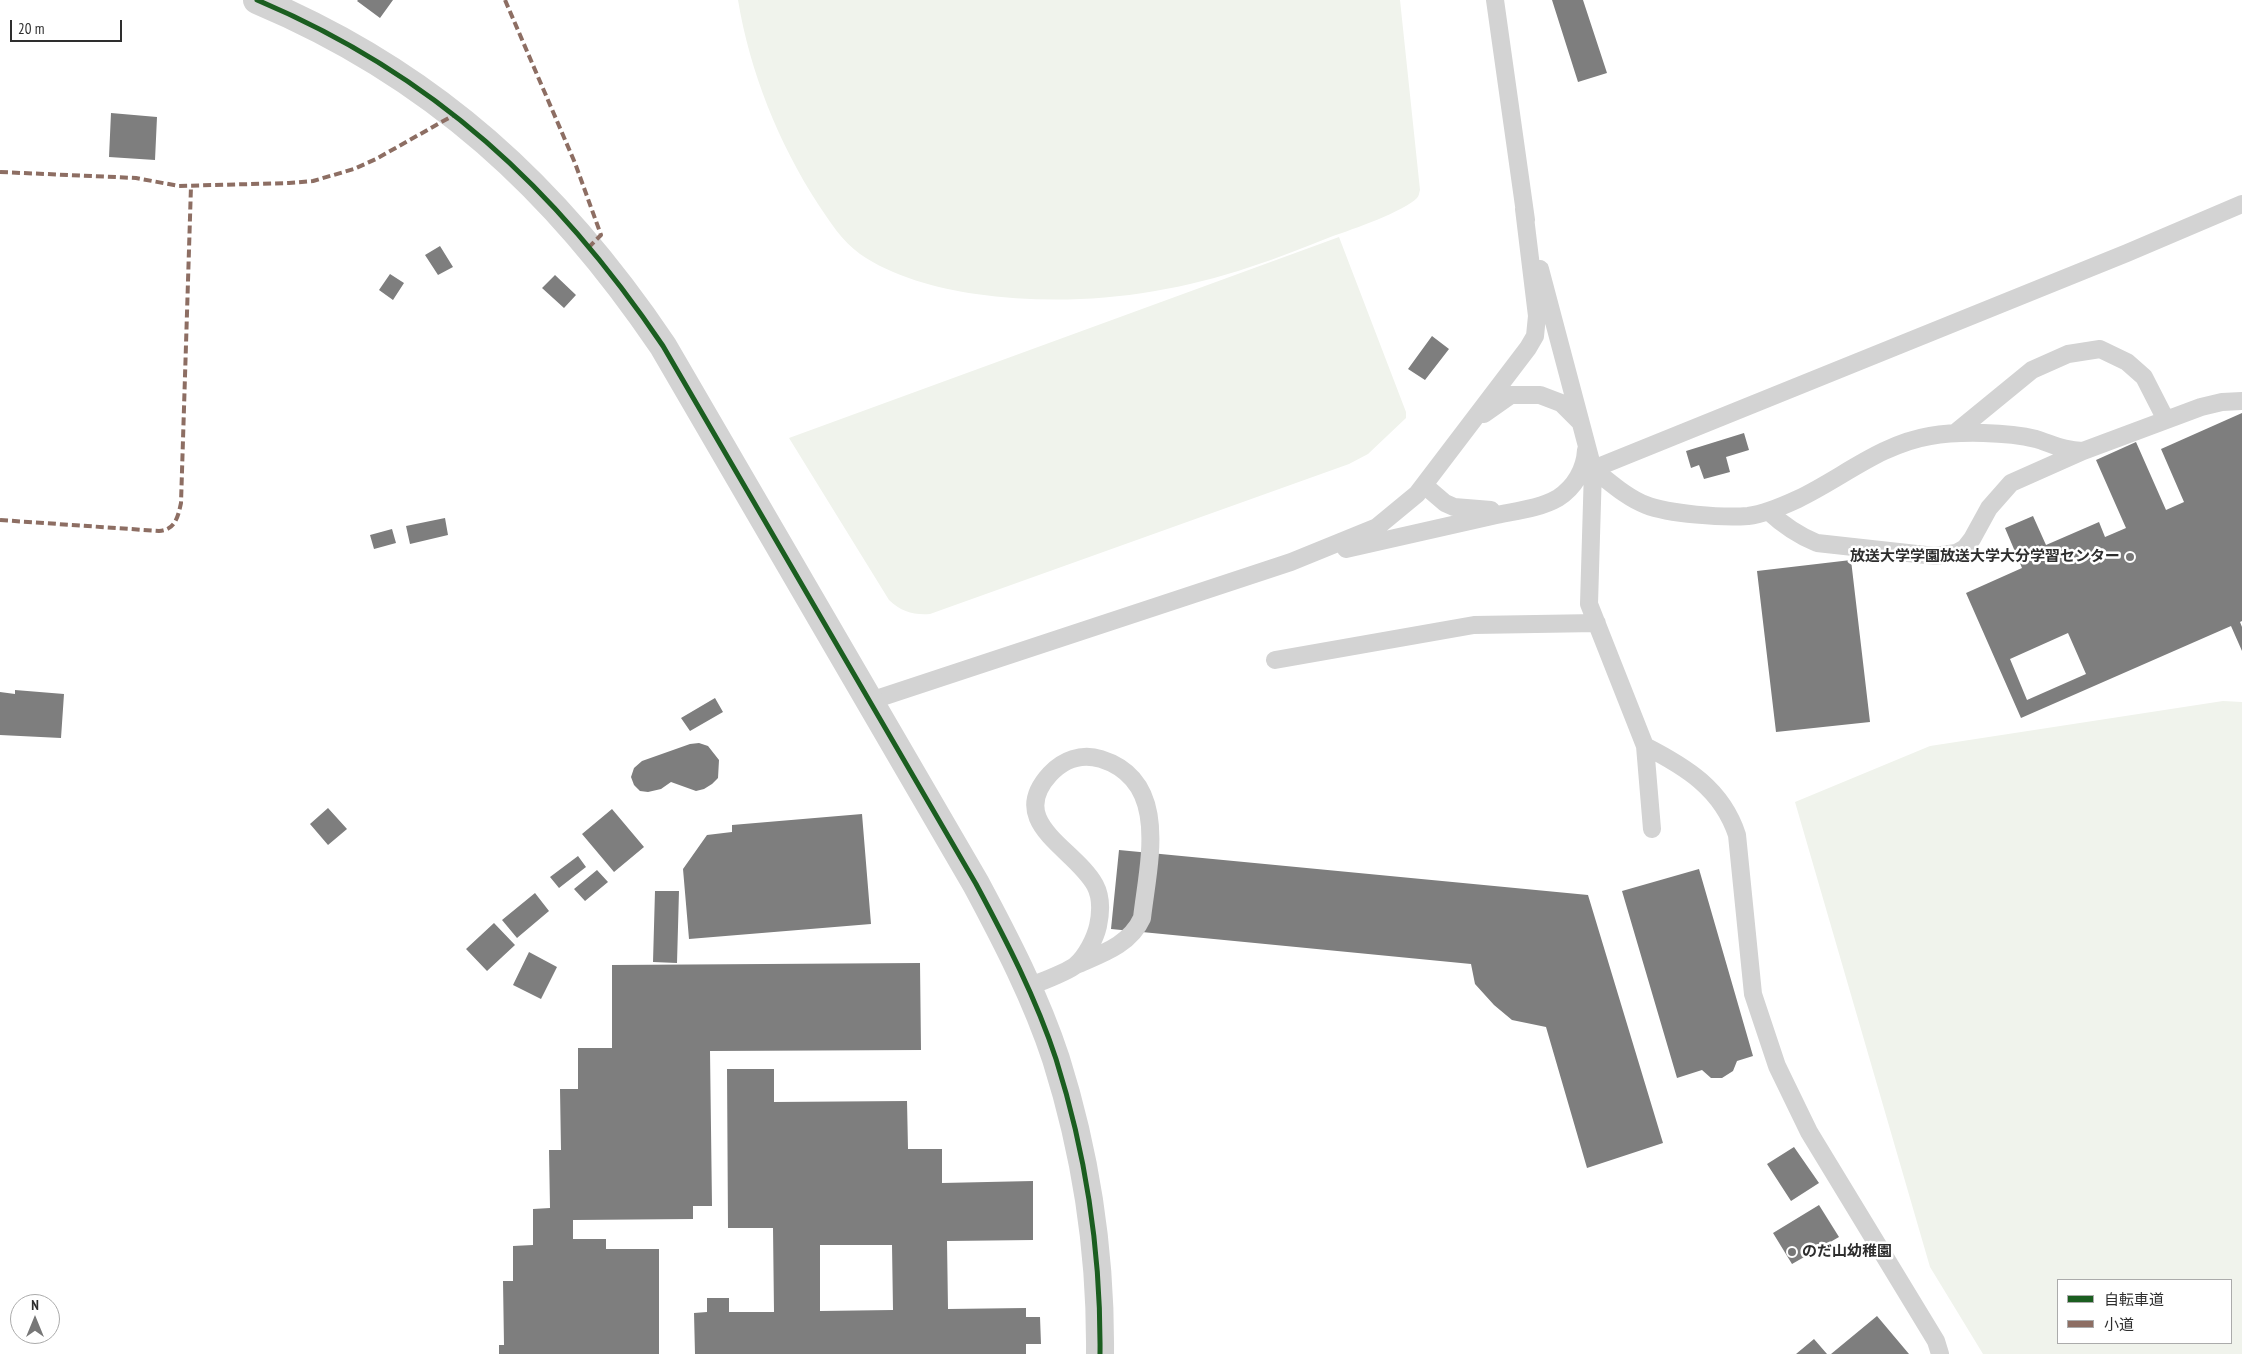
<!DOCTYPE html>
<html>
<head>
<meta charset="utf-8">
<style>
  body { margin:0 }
  #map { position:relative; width:2242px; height:1354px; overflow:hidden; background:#fff; font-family:"PT Sans Narrow","Noto Sans JP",sans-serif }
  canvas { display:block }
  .legend { position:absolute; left:2057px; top:1279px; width:175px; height:65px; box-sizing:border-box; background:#fff; border:1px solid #ababab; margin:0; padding:6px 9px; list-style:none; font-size:15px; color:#2e2e2e }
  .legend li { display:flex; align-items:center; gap:10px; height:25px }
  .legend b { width:25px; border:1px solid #ababab }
  .north { position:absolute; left:10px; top:1294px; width:50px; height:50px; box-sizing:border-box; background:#fff; border:1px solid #ababab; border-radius:50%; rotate:0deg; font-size:14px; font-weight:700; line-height:20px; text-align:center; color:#2e2e2e }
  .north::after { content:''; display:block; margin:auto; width:18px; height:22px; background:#777; clip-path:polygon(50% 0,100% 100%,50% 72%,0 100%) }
  .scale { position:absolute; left:10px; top:20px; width:112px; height:22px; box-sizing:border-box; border:2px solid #2e2e2e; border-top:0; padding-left:6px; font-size:15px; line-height:18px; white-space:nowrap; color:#2e2e2e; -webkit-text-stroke:4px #fff; paint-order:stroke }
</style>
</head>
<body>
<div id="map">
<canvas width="2242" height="1354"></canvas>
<ul class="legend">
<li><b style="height:6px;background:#1b5e20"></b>自転車道</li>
<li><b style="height:6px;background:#8d6e63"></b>小道</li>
</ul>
<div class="north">N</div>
<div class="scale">20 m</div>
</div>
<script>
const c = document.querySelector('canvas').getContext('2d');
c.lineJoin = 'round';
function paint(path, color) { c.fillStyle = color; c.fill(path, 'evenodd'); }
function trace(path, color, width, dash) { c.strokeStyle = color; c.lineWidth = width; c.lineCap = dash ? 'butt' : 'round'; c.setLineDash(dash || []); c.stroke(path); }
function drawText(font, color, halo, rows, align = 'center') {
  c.font = font + ' "PT Sans Narrow","Noto Sans JP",sans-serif'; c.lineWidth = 5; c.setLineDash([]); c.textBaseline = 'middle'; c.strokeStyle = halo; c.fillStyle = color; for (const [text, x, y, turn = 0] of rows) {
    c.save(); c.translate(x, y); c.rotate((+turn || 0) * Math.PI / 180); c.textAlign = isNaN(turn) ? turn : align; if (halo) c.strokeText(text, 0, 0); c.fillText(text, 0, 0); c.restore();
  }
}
paint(new Path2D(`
  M738,0H1400L1420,190C1419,193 1419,196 1417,198C1405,211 1351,230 1333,236C1305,247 1278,258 1250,267C1161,297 1068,307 976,294C939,289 891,276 860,254C842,241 830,222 818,204C778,142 750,72 738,0Z
  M1339,237L1406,412V418L1368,454L1349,464L930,614C913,615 902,612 889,600L789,438Z
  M2223,701L2242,702V1354H1983L1930,1267L1795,802L1930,746ZM2231,1280V1343H2058V1280Z`), '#f0f3ec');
paint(new Path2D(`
  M358,0H393L380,18L357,1Z
  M1552,0H1583L1607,73L1578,82Z
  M111,113L157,117L155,160L109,157Z
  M440,246L453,267L438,275L425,255Z
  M390,274L404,283L393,300L379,290Z
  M555,275L576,295L564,308L542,288Z
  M1432,336L1449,349L1425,380L1408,369Z
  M2242,413V621L2240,622L2242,627V651L2231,626L2021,718L1966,593L2022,568L2005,528L2033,516L2046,545L2099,522L2105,537L2126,528L2096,460L2136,442L2166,510L2184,502L2161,449ZM2068,633L2086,674L2027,700L2010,659Z
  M1744,433L1749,450L1726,457L1730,472L1704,479L1699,465L1691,468L1686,451Z
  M445,518L448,535L410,544L406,526Z
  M392,529L396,543L374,549L370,535Z
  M1851,560L1870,722L1776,732L1757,571Z
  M15,690L64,694L61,738L0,735V692L15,694Z
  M715,698L723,712L690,731L681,718Z
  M699,743L708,746L719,760L718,778L712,784L704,789L696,791L671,782L661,789L648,792L640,791L634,785L631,777L634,768L642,761L690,744Z
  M328,808L347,829L328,845L310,824Z
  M612,809L644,847L614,872L582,834Z
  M862,814L871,924L689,939L683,869L707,835L732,832V825Z
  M1119,850L1588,895L1663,1143L1587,1168L1546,1027L1512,1020L1494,1005L1475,984L1471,964L1111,929Z
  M578,856L586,867L559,888L550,877Z
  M1699,869L1753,1056L1737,1061L1733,1071L1722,1078H1711L1702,1070L1677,1078L1622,891Z
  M597,870L608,882L585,901L574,889Z
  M655,891H679L677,963L653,962Z
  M535,893L549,911L517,938L502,920Z
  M494,923L515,945L487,971L466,949Z
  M529,952L557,967L541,999L513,985Z
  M920,963L921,1050L710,1051L712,1206H693V1219L573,1220V1239H606V1249H659V1354H499V1345H504L503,1281H513V1246L533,1245V1209L550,1208L549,1150H561L560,1089H578V1048H612V965Z
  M727,1069H774V1102L907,1101L908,1149H942V1183L1033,1181V1240L947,1241L948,1309L1026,1308V1317H1040L1041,1344H1026V1354H695L694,1313L707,1312V1298H729V1312H774L773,1228H728ZM820,1245H892L893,1310L820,1311Z
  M1794,1147L1819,1183L1791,1201L1767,1164Z
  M1819,1205L1839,1237L1792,1264L1773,1233Z
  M1877,1316L1909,1354H1831Z
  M1814,1339L1827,1354H1796Z`), '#7e7e7e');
trace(new Path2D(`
  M1495,0L1526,220
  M1540,269L1593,469L1589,604L1645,746L1652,829
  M1484,414L1511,395H1540L1561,403L1580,422
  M1955,433L2032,370L2068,354L2100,349L2127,362L2144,377L2166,420
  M1593,469L2127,253L2242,204
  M1593,469C1610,482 1627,498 1646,505C1669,514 1723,518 1748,516C1764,514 1783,506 1798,499C1842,478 1881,444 1930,436C1959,431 2008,432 2036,439C2052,444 2065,451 2083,451
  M1424,485L1445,503L1454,507L1491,510
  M1768,511C1783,525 1797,535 1817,543L1935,556L1956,553L1965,548L1972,539L1989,508L2011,483L2083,451L2201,407L2222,402L2242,401
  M1346,549C1395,538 1443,527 1492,516C1514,511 1539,509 1558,498C1575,487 1585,469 1586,450
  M1275,660L1474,625L1597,623
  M870,701L1291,562L1377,527L1417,494L1528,348L1535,336L1537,316L1524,209
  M1645,746C1686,767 1722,789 1737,835L1753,994L1777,1066L1809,1132L1936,1341L1940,1354
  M1028,987C1040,982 1066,973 1076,965C1086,956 1095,939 1098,926C1101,912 1102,898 1095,885C1075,848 1005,823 1050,774C1063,760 1081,753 1101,759C1171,781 1148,864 1142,918C1130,945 1101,954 1076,965`), '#d3d3d3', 18);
trace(new Path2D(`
  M257,0C433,74 557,189 663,346L976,884C1006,940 1036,998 1056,1059C1086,1154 1101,1254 1100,1354`), '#d3d3d3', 28);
trace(new Path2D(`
  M505,0L575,163L601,235L589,247
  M0,172L136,178L179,186L289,183L313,181L354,169L376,159L454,115
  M0,520L159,531C175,530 178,517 181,503L191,186`), '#8d6e63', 4, [8, 4]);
trace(new Path2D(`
  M257,0C433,74 557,189 663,346L976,884C1006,940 1036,998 1056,1059C1086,1154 1101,1254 1100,1354`), '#1b5e20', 5);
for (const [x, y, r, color] of [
  [2130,557,5,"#777"],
  [1792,1252,5,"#777"]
]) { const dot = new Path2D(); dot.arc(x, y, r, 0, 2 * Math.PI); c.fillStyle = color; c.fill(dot); trace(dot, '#fff', 2); }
drawText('bold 15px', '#2e2e2e', '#fff', [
  ["放送大学学園放送大学大分学習センター",2120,557],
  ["のだ山幼稚園",1802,1252,"left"]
], 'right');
</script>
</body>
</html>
